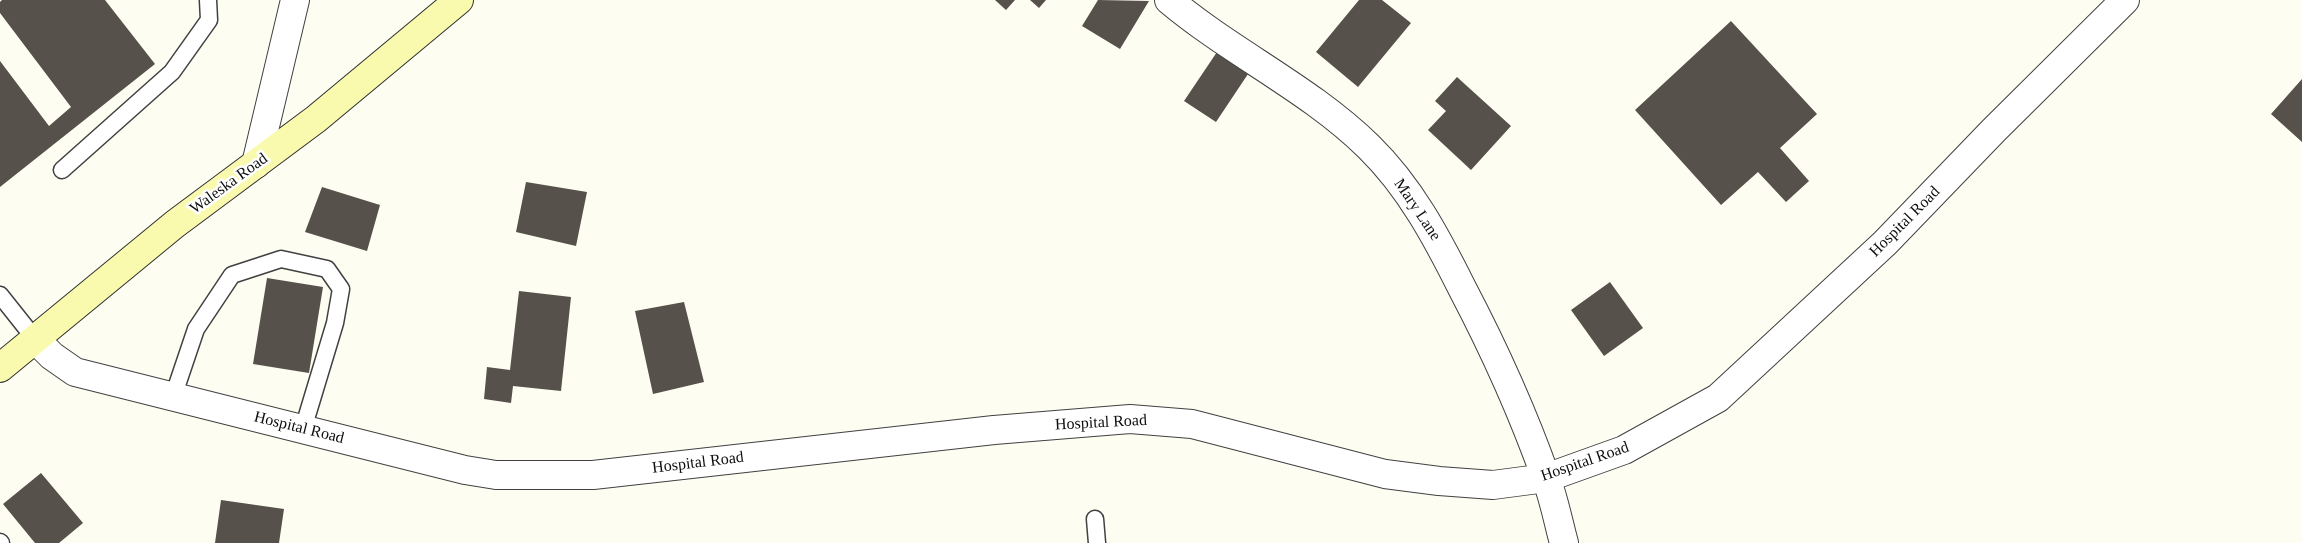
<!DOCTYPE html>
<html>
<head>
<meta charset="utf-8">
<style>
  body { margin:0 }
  canvas { display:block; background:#fefdf1 }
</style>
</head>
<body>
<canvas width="2302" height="543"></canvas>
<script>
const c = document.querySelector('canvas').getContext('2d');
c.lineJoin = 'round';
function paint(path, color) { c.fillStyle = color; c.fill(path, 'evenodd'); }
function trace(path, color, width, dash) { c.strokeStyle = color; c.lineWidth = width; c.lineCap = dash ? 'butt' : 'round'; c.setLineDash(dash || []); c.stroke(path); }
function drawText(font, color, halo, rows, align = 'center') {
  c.font = font + ' Georgia,serif'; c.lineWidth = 5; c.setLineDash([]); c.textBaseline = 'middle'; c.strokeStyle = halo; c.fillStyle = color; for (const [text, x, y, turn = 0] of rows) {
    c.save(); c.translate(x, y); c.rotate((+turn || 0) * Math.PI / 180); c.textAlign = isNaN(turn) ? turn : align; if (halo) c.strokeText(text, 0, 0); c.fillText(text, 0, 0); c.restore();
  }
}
paint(new Path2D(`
  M2,0H105L155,64L0,187V61L49,126L71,107L0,13V2Z
  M995,0H1015L1006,10Z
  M1030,0H1046L1039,8Z
  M1098,0L1149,1L1120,49L1082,26Z
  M1359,0H1382L1411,23L1358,87L1316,52Z
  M1731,21L1817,114L1780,148L1809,181L1786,202L1758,172L1721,205L1635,110Z
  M1219,49L1250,71L1216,122L1184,101Z
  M1457,77L1511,126L1471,170L1428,130L1446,111L1435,101Z
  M2302,79V142L2271,114Z
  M526,182L587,192L576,246L516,232Z
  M322,187L380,205L367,251L305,232Z
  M267,278L323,287L309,373L253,364Z
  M1610,282L1643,328L1604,356L1571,310Z
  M519,291L571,297L561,391L513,386L511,403L484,399L487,367L510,370Z
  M684,302L704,382L653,394L635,311Z
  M41,473L83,523L59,543H35L3,504Z
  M221,500L284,509L279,543H215Z`), '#56514b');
const lane = new Path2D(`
  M62,170L172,72L209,20L208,0
  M0,295L35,339
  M173,397L196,329L232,275L281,259L327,269L341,289L335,323L303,429
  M1095,519L1097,543
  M0,542L1,543`);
const street = new Path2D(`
  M1169,0C1232,53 1310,89 1369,147C1410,187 1437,238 1462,288C1494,349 1523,413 1546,478C1554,499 1558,521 1564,543
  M256,164L295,0
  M35,339L52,356L75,372L465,470L496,475H593L994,430L1130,419L1192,424L1385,474L1439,481L1493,485L1546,478L1624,450L1718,398L1885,243L1994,130L2125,0`);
const secondary = new Path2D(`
  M0,368L175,224L316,119L459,0`);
trace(lane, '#414141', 19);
trace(street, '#414141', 30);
trace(secondary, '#303030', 30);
trace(lane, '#fff', 16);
trace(street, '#fff', 28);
trace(secondary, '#fafaaf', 28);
drawText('16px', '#0e0e0e', '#fff', [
  ["Waleska Road",229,184,-36],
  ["Mary Lane",1417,210,56],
  ["Hospital Road",1905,222,-45],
  ["Hospital Road",1101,423,-3],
  ["Hospital Road",299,428,14],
  ["Hospital Road",1585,462,-19],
  ["Hospital Road",698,463,-7]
]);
</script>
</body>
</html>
